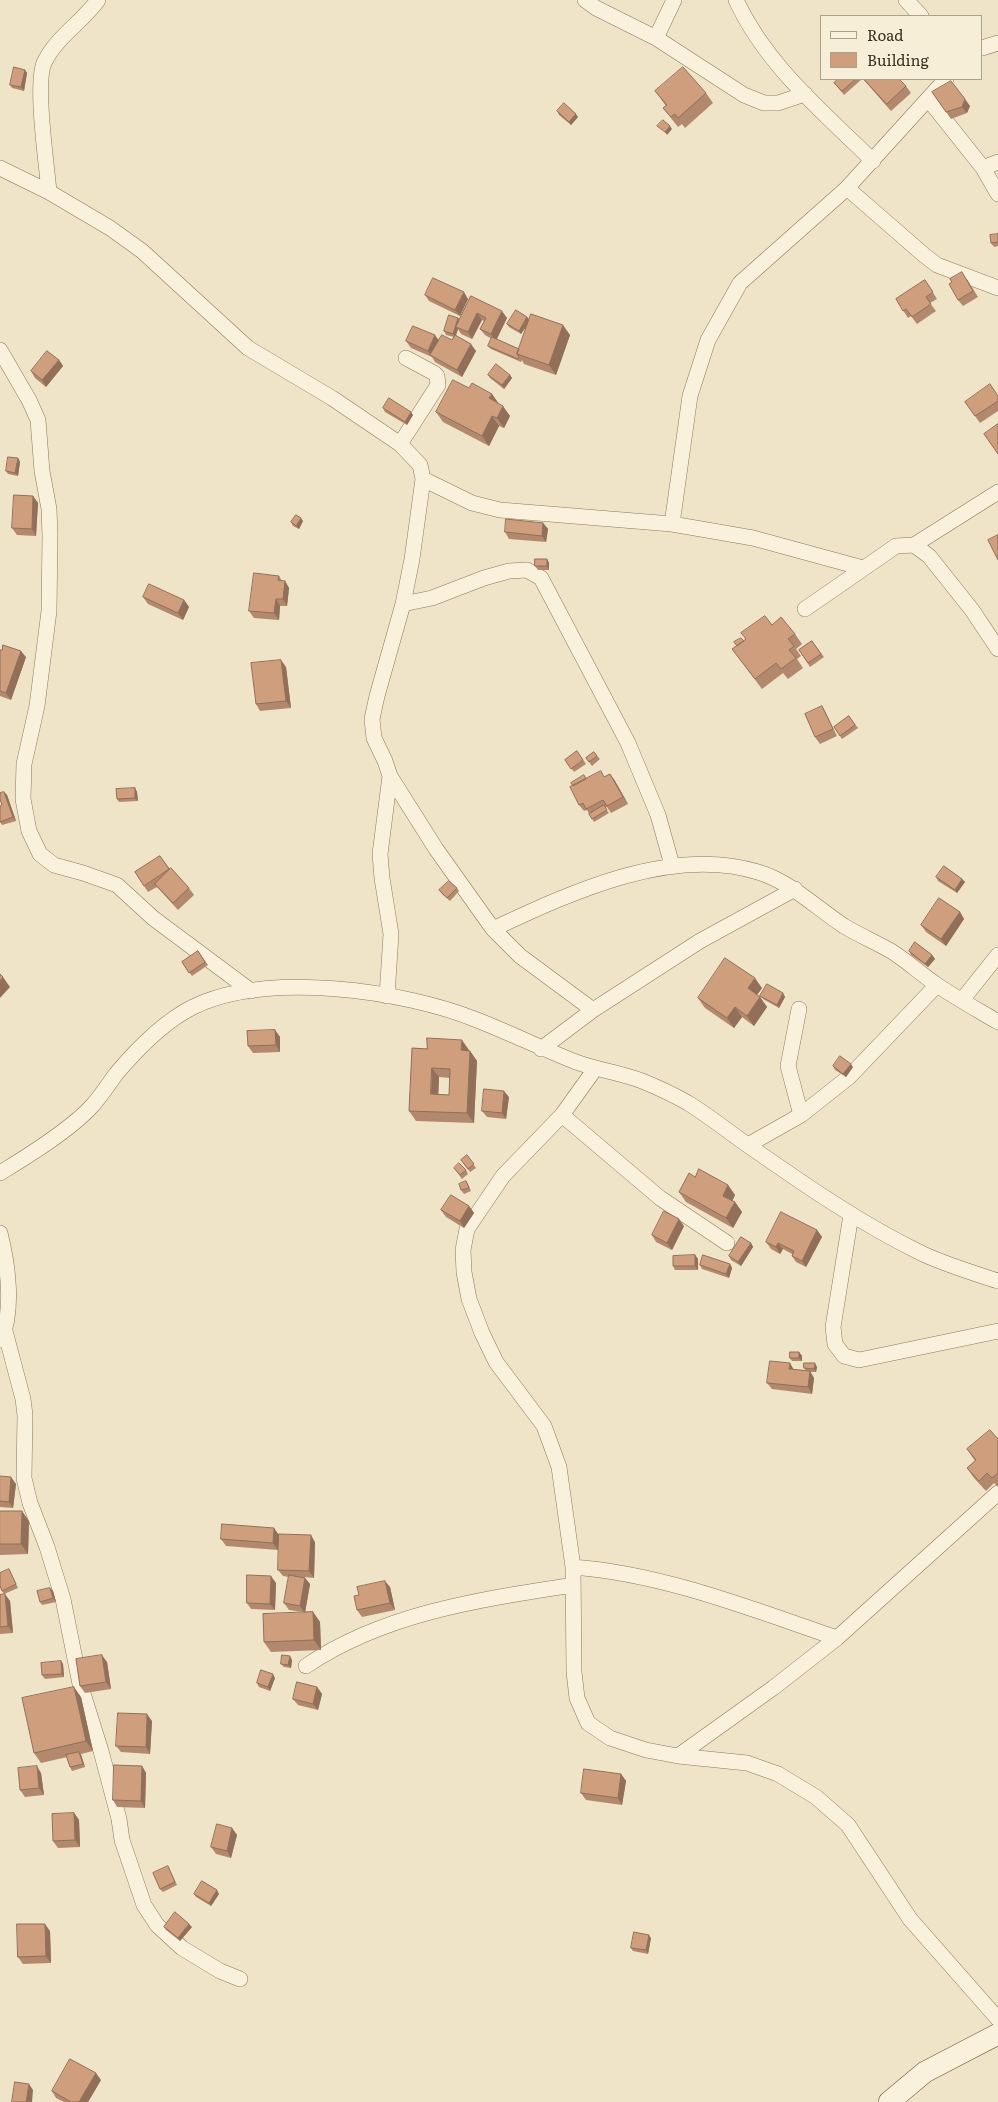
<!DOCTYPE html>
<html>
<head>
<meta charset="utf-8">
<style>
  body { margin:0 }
  #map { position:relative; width:998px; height:2102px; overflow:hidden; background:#f0e4c8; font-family:Literata,serif }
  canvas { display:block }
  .legend { position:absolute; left:820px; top:15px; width:162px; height:65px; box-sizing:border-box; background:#f7eed8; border:1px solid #ada18e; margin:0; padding:6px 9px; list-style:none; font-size:15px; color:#3d2e20 }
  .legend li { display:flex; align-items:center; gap:10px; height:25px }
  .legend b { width:25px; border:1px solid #ada18e }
</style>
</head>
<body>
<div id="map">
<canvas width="998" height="2102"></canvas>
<ul class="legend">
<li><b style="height:6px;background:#faf1dc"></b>Road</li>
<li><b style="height:14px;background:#cf9f7d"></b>Building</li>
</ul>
</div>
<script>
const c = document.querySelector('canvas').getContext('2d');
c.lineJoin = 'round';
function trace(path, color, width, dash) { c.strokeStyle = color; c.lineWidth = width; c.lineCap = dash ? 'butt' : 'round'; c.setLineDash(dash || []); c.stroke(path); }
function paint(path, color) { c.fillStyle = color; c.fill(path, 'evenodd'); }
const street = new Path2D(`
  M585,0L596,8L656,38L744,95L764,103H778L805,94
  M736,0C766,65 822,111 873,161
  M906,0L921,16
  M656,38L674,0
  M982,48L998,43
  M929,100L983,168L998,194
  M0,168L49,192L110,228L142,251L248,348L332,398L400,444L420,465L423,479L412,559L403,604L377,696L372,719L374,738L385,761L390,776L380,854L382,878L391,934L387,996
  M983,168L998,162
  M847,188L924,255L937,265L998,288
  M49,192C47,166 34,80 45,61C57,37 82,22 98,0
  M0,350L29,400L38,420L42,471L49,509L50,536L49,611L37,706L24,764L23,799L29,831L40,854L54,865L83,873L117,885L153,918L251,991
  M400,444L438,385L437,376L434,373L406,358
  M423,479L472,503L500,510L672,524L753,538L863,568
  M672,524L690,396L708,340L740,283L847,188L946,79
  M914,545L998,492
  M403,604L432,598L484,578L509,571L527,570L541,578L628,743L658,815L672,865
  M805,609L896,546L914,545L929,556L972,610L998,649
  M390,776L436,849L493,929L520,956L593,1010
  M493,929C570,893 671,845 758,872C791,882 815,907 844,926C859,935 875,942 891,951C907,961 921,974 937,985C956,998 978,1010 998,1022
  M962,1000L998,955
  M799,1009L788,1066L801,1115
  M541,1049L593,1010L700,941L795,889
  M595,1069L562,1115L503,1176L467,1229L463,1250L464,1272L469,1299L482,1333L496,1362L544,1426L559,1467L573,1567L574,1672L577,1698L588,1723L610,1738L646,1750L678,1756L747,1763L778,1774L816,1797L848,1825L910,1919L998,2019
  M562,1115L660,1198L727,1243
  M748,1145L801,1115L849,1077L937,985
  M0,1173C28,1156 70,1130 92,1106C101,1096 108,1085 116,1074C137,1049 163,1022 193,1007C266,971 403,990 477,1020C510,1033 543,1049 576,1062C598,1070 621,1073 642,1081C657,1087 674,1095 688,1103C709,1116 729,1132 749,1146C805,1185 861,1224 923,1254C947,1265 973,1273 998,1281
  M851,1215L833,1327L835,1344L844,1356L859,1360L998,1331
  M0,1233C8,1264 14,1310 1,1340
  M5,1331L23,1399L25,1415L24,1478L30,1503L47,1547L63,1599L80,1684L101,1751L119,1819L122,1840L144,1905L157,1925L182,1948L220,1971L240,1979
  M573,1567C664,1574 751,1609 837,1638
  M306,1666C384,1613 482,1599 573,1585
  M678,1756L773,1688L837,1638L998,1493`);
const secondary = new Path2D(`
  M889,2102L925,2072L998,2034`);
trace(street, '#8d765c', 16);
trace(secondary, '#6f573f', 22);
trace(street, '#faf1dc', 15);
trace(secondary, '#faf1dc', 21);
paint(new Path2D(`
  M25,70L27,73L24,91L12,88L10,85Z
  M838,79H862L844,95L834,83Z
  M863,79L906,86L911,93L891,111Z
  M655,91L706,93L713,103L685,128L682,124L678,127L663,108L666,106Z
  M932,92L970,106L967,113L951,119Z
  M557,111L578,117L571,125L559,115Z
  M998,234V246L994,247L991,243Z
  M967,279L978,297L963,306L958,300L952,282Z
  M925,280L937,299L930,303L936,311L917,324L911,316L908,318L896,299Z
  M425,295L468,299L460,316L429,301Z
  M471,296L507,318L496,339L519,349L527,324L521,334L509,327L507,324L527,317L529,320L570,335L556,375L524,364L522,360L521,362L491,349L488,346L492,339L485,335L480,329L484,321L482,320L472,339L461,334L458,329L456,336L476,351L462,377L435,362L432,357L411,348L406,341L452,340L454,337L446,335L444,331L458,318L460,320Z
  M59,360L63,366L46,387L35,378L31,371Z
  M488,375H510L512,378L504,389L490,378Z
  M469,388L492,394L498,403L510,416L504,428L499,426L489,446L443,422L436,412Z
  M998,396V411L980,423L965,402Z
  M383,408L413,415L407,425L385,412Z
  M18,458L20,462L18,476L8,474L6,471Z
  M33,496L38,503L36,536L17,535L12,528Z
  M303,521L299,529L293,526L291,522Z
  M543,523L548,529L546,542L509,539L505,532Z
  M547,559L549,563V570H538L535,566Z
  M279,576L282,581H285L289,588L287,606H280L279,620L254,618L249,611Z
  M143,597L184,600L189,607L183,620L148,604Z
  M772,625L795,634L802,644L796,649L801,656L797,659L803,668L788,679L783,673L762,689L732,649L744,641Z
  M812,641L824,657L810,667L799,650Z
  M0,650L26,657L11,700L0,696Z
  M286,667L291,708L260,711L256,704Z
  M822,706L826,713L837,736L820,744L815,737Z
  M849,716L858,728L842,739L834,727Z
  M577,751L586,764L574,772L565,760Z
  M594,752L600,759L592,766L586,758Z
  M610,774L615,781L628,804L611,813L607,807L605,808L609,813L594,822L587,810L584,811L579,805L573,786L586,779L605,777Z
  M135,788L137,792L138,801L119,802L117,799Z
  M4,792L7,795L16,821L2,825L0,822Z
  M160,856L170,869L189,888L194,895L178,910L157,887L148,892L135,872Z
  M936,877L962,879L965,882L957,893L938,881Z
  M457,888L459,891L450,901L442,894L439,890Z
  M960,912L964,919L946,946L926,932L921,925Z
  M198,951L208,965L192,976L182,962Z
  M909,951L932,955L935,959L928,967L911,955Z
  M762,988L757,995L760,997L767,1007L754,1026L742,1017L734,1028L705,1008L698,998Z
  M783,993L785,997L779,1008L763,999L760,996Z
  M275,1030L280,1037V1052L253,1053L248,1046Z
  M412,1048L470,1051L477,1061L474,1123L416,1121L409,1111ZM439,1077L450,1078L449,1095L438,1094Z
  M833,1066L853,1067L846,1077L835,1070Z
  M509,1097L506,1119L487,1117L482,1111Z
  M467,1155L476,1168L470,1172L461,1160Z
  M454,1168L466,1170L468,1174L462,1179Z
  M695,1177L728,1185L735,1195L732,1201L735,1202L742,1212L733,1228L686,1202L679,1192Z
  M466,1181L468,1184L471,1191L464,1194L461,1190Z
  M469,1206L474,1213L464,1228L446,1217L441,1210Z
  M684,1226L672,1250L656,1242L652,1235Z
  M817,1230L822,1237L806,1267L796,1262L792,1256V1254L783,1249L780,1254L771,1249L766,1242Z
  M751,1243L753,1247L741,1266L731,1260L729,1256Z
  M695,1255L698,1259V1270H675L673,1266Z
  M730,1264L732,1268L729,1278L702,1269L700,1265Z
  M799,1352L802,1356V1361H792L790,1358Z
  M817,1367L816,1372H810L814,1378L812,1394L772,1389L767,1383L794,1369L806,1371L804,1368Z
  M998,1439V1487L994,1483L986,1491L974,1478L967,1468L975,1461L967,1449Z
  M0,1476L16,1484L13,1508L0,1507Z
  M0,1511L29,1521L28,1554L0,1555Z
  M279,1535L278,1550L226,1546L221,1539Z
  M315,1542L314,1578L304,1577L305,1578L310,1584L305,1612H313L320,1622L321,1650L271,1652L264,1642L304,1612L289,1610L284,1603L289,1577L283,1576L278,1570Z
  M9,1569L18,1588L4,1594L2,1591Z
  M276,1583L275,1610L251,1609L247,1603Z
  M390,1587L395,1610L362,1617L357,1610L359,1595Z
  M50,1588L53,1591L56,1602L42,1605L40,1602Z
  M0,1595L10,1601L13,1633L0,1634Z
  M292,1660L291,1668L284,1667L281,1664Z
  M61,1661L63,1664L64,1677L45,1679L42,1675Z
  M107,1662L111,1689L85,1693L80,1686Z
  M275,1678L270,1691L259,1687L257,1683Z
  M317,1687L322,1694L318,1710L298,1705L293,1699Z
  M81,1697L93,1751L81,1754L85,1767L72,1771L70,1767L67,1757L41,1763L34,1753Z
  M152,1721L150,1754L121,1752L116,1746Z
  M142,1766L146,1773L145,1808L117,1807L113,1800Z
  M41,1773L44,1795L25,1797L20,1790Z
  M621,1774L626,1781L622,1805L586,1800L581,1793Z
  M74,1813L79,1820L80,1847L58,1848L53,1841Z
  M232,1828L237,1835L231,1858L216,1854L211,1847Z
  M168,1866L177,1885L163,1892L160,1889Z
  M194,1894H219L211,1906L196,1897Z
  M164,1927H192L180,1941L166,1930Z
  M50,1931L51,1963L23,1964L18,1957Z
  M651,1938L648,1954L633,1951L631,1948Z
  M101,2080L88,2102H64L56,2098L52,2091Z`), '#b2896c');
paint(new Path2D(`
  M25,70L27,73L24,91L21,87Z
  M965,99L970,106L967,113L962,107Z
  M576,114L578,117L571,125L569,122Z
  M670,126L672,129L667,135L665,132Z
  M464,292L468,299L460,316L455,310Z
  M502,311L507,318L496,341L491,334Z
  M477,313L482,320L472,339L468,332Z
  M527,317L530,321L521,334L519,331Z
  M458,318L460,321L456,327L458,329L455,337L453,334Z
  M563,325L570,335L556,375L549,365Z
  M435,335L440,342L432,356L428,351Z
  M471,344L476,351L462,377L457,370Z
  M59,360L63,366L46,387L42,380Z
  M510,375L512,378L504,389L502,385Z
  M492,394L499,404L489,398Z
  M503,406L510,416L504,428L497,418Z
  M411,412L413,415L407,425L405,422Z
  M492,416L499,426L489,446L482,436Z
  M18,458L20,462L18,476L15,473Z
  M33,496L38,503L36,536L32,529Z
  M301,518L303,521L299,529L296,526Z
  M543,523L548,529L546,542L542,536Z
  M547,559L549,563V570L547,566Z
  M285,581L289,588L287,606L283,599Z
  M276,599L280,606L279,620L274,613Z
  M184,600L189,607L183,620L178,613Z
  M21,651L26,657L11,700L6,693Z
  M281,660L286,667L291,708L286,701Z
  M610,774L615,781L628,804L623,797Z
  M135,788L137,792L138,801L135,798Z
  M4,792L7,795L16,821L13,817Z
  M962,879L965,882L957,893L955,890Z
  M960,912L964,919L946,946L941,939Z
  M932,955L935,959L928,967L925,964Z
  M3,977L10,987L0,998V981Z
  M755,978L762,988L755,998L748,988Z
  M783,993L785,997L779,1008L777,1005Z
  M760,997L767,1007L754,1026L747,1016Z
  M735,1007L742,1017L734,1028L727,1018Z
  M275,1030L280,1037V1052L276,1045Z
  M462,1040L469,1050L468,1060L461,1050Z
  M470,1051L477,1061L474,1123L467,1113Z
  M851,1064L853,1067L846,1077L843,1074Z
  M432,1068L439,1077L438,1104L431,1094Z
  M504,1091L509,1097L506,1119L502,1113Z
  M728,1185L735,1195L730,1206L723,1196Z
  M735,1202L742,1212L733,1228L726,1218Z
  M469,1206L474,1213L464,1228L460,1221Z
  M679,1219L684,1226L672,1250L667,1243Z
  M817,1230L822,1237L806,1267L802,1261Z
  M751,1243L753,1247L741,1266L738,1262Z
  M778,1243L783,1249L780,1254L776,1247Z
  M695,1255L698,1259V1270L695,1266Z
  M730,1264L732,1268L729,1278L726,1274Z
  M799,1352L802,1356V1361L799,1358Z
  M790,1363L794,1370L789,1369Z
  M815,1363L817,1367L816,1372L814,1369Z
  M810,1371L814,1378L812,1394L808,1387Z
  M11,1477L16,1484L13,1508L9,1502Z
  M22,1511L29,1521L28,1554L21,1544Z
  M274,1528L279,1535L278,1550L273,1543Z
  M311,1535L315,1542L314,1578L309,1571Z
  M271,1576L276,1583L275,1610L270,1604Z
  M305,1578L310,1584L305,1613L300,1606Z
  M385,1581L390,1587L395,1610L390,1603Z
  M50,1588L53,1591L56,1602L53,1598Z
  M5,1594L10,1601L13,1633L8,1626Z
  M313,1612L320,1622L321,1650L314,1640Z
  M102,1655L107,1662L111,1689L106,1682Z
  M290,1656L292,1660L291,1668L288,1665Z
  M61,1661L63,1664L64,1677L62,1674Z
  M273,1674L275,1678L270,1691L268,1687Z
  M74,1687L81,1697L93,1751L86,1741Z
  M317,1687L322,1694L318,1710L313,1704Z
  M147,1714L152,1721L150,1754L146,1747Z
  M79,1752L81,1755L85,1767L83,1764Z
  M37,1766L41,1773L44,1795L39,1788Z
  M142,1766L146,1773L145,1808L141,1801Z
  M621,1774L626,1781L622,1805L618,1798Z
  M74,1813L79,1820L80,1847L75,1840Z
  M232,1828L237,1835L231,1858L227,1851Z
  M217,1890L219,1894L211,1906L209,1903Z
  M45,1924L50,1931L51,1963L46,1956Z
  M189,1924L192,1927L180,1941L178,1938Z
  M649,1935L651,1938L648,1954L646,1950Z
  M96,2073L101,2080L88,2102H79Z
  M29,2084L33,2090L32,2102H26Z`), '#916f58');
const building = new Path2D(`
  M14,67L25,70L21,87L10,85Z
  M683,67L706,93L678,118L675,114L671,117L663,108L667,105L655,91Z
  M838,79H856L842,91L834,83Z
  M864,79H899L906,86L887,104Z
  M951,81L965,99L962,107L946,112L932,92Z
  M564,103L576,114L569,122L557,111Z
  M663,120L670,126L665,132L657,126Z
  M998,234V242L991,243L990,235Z
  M962,272L973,291L958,300L949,284L952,282L950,279Z
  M433,278L464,292L455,310L425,295Z
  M925,280L933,292L926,297L931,304L912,317L906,309L903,311L896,299Z
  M471,296L502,311L491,334L480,329L486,318L477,313L468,332L456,327Z
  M516,310L527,317L519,331L507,324Z
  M531,314L563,325L549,365L517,354Z
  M449,315L458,318L453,334L444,331Z
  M413,326L435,335L428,351L406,341Z
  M442,335L452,340L455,335L471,344L457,370L430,355Z
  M492,337L519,349L517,354L519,357L518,359L488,346Z
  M47,351L59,360L42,380L31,371Z
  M496,364L510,375L502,385L488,375Z
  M453,380L469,388L472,383L492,394L489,398L503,406L497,418L492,416L482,436L436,412Z
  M990,384L998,396V401L975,416L965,402Z
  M389,398L411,412L405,422L383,408Z
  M998,424V454L984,434Z
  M8,457L18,458L15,473L6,471Z
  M14,495L33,496L32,529L12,528Z
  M296,515L301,518L296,526L291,522Z
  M506,519L543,523L542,536L505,532Z
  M998,535V560L988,540Z
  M535,559H547V566H535Z
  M254,573L279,576L278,580L285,581L283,599H276L274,613L249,611Z
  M149,584L184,600L178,613L143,597Z
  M765,616L772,625L781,617L795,634L788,639L794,646L789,650L796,658L781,669L776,663L755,679L732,649L746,639L741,633Z
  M741,638L744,641L737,646L734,642Z
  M812,641L821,654L808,663L799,650Z
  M3,645L21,651L6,693L0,691V650H2Z
  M281,660L286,701L256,704L251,663Z
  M822,706L833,729L815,737L805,714Z
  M849,716L855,725L840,736L834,727Z
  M577,751L583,760L571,769L565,760Z
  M594,752L597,756L589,762L586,758Z
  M601,771L604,777L610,774L623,797L607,806L603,800L586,809L583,803L579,805L570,787Z
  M584,775L586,779L573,786L571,783Z
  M135,788V798L117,799L116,789Z
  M4,792L13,817L0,822V806L2,805L0,799V793Z
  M604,805L607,810L592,819L589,814Z
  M160,856L169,869L144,886L135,872Z
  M944,866L962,879L955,890L936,877Z
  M171,868L189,888L173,903L155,884Z
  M449,881L457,888L447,898L439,890Z
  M939,898L960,912L941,939L921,925Z
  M915,942L932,955L925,964L909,951Z
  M198,951L205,962L189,973L182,962Z
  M725,958L755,978L748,988L760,997L747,1016L735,1007L727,1018L698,998Z
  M0,974L3,977L0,981Z
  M767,984L783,993L777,1005L760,996Z
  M275,1030L276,1045L248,1046L247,1031Z
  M427,1038L462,1040L461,1050L470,1051L467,1113L409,1111L412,1048L427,1049ZM432,1068L450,1069L449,1095L431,1094Z
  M840,1056L851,1064L843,1074L833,1066Z
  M484,1089L504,1091L502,1113L482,1111Z
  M467,1155L474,1164L468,1169L461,1160Z
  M459,1163L466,1170L460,1175L454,1168Z
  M699,1169L728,1185L723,1196L735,1202L726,1218L679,1192L689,1173L695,1177Z
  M466,1181L469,1188L461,1190L459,1184Z
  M451,1195L469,1206L460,1221L441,1210Z
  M664,1211L679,1219L667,1243L652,1235Z
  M781,1212L817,1230L802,1261L792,1256L794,1251L778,1243L776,1247L766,1242Z
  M741,1237L751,1243L738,1262L729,1256Z
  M695,1255V1266H673V1256Z
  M703,1255L730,1264L726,1274L700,1265Z
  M790,1352H799V1358H790Z
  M770,1361L790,1363L789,1369L810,1371L808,1387L767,1383Z
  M804,1363H815L814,1369L804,1368Z
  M990,1430L998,1439V1473L992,1478L987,1473L979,1481L967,1468L976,1460L967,1449Z
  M0,1476L11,1477L9,1502L0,1501Z
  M0,1511H22L21,1544H0Z
  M222,1524L274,1528L273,1543L221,1539Z
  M279,1534L311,1535L309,1571L278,1570Z
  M9,1569L16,1584L2,1591L0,1586V1573Z
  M247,1575L271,1576L270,1604L247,1603Z
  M289,1575L305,1578L300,1606L284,1603Z
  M385,1581L390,1603L357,1610L354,1596L359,1595L357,1587Z
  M50,1588L53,1598L40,1602L37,1591Z
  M5,1594L8,1626L0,1627V1595Z
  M313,1612L314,1640L264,1642L263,1614Z
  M102,1655L106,1682L80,1686L76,1659Z
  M282,1655L290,1656L288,1665L281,1664Z
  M61,1661L62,1674L42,1675L41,1663Z
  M261,1670L273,1674L268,1687L257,1683Z
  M297,1682L317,1687L313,1704L293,1699Z
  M74,1687L86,1741L34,1753L22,1698Z
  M118,1713L147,1714L146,1747L116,1746Z
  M79,1752L83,1764L70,1767L66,1755Z
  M114,1765L142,1766L141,1801L113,1800Z
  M37,1766L39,1788L20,1790L18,1768Z
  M584,1769L621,1774L618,1798L581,1793Z
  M74,1813L75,1840L53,1841L52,1814Z
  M217,1824L232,1828L227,1851L211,1847Z
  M168,1866L175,1882L160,1889L153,1873Z
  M202,1881L217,1890L209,1903L194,1894Z
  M175,1912L189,1924L178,1938L164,1927Z
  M17,1924H45L46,1956L18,1957Z
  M634,1932L649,1935L646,1950L631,1948Z
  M70,2059L96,2073L79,2102H71L52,2091Z
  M15,2082L29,2084L26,2102H12Z`);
paint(building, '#cf9f7d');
trace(building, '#916f58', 1);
</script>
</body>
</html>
